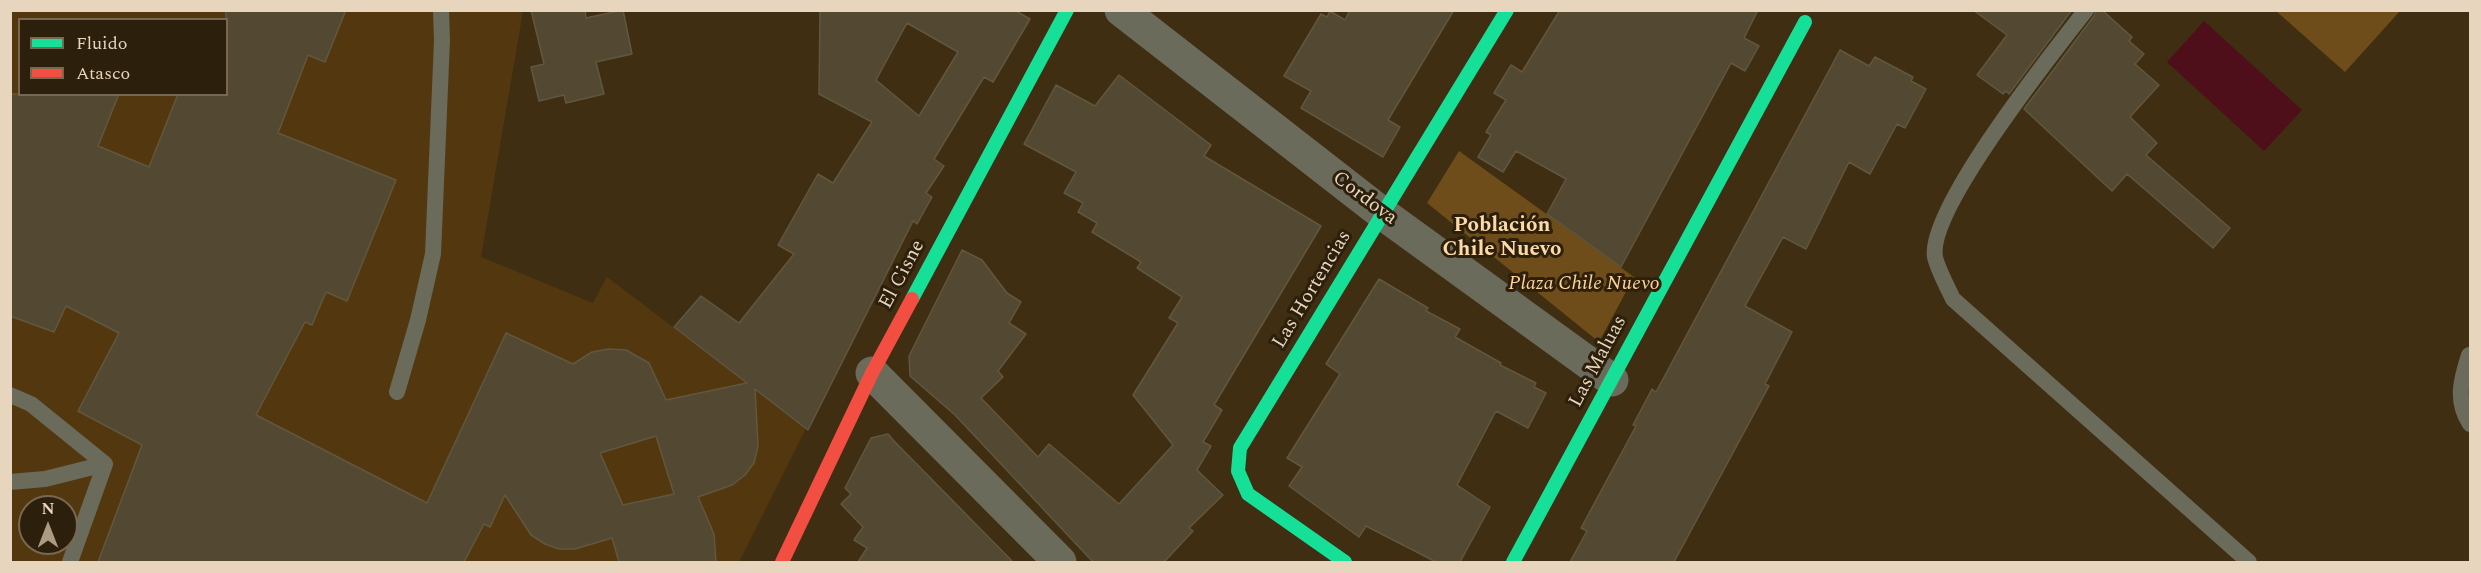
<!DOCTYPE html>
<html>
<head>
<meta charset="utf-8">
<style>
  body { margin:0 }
  #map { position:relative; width:2481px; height:573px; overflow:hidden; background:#3f2e12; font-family:Spectral,serif }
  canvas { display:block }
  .frame { position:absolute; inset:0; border:12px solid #e7d5bd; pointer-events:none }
  .legend { position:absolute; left:18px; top:18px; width:210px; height:78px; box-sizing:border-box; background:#2c1f0b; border:2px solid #776852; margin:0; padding:8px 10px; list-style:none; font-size:18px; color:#e7d5bd }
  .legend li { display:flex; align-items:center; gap:12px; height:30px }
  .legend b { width:30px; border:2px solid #776852 }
  .north { position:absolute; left:18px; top:495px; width:60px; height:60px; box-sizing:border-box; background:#2c1f0b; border:2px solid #776852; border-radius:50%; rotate:0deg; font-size:16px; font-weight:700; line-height:24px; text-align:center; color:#e7d5bd }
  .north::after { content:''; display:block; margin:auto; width:21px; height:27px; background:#ac9b81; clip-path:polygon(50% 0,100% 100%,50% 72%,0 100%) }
</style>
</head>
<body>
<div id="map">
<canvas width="2481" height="573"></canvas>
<div class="frame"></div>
<ul class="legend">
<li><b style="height:8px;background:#16e098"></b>Fluido</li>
<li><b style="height:8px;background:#f24e42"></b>Atasco</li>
</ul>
<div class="north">N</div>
</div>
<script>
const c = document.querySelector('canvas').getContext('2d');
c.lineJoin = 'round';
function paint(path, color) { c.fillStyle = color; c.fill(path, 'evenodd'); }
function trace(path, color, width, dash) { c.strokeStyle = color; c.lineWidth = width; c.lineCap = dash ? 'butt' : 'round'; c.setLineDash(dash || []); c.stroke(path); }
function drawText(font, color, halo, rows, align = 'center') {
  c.font = font + ' Spectral,serif'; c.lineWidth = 6; c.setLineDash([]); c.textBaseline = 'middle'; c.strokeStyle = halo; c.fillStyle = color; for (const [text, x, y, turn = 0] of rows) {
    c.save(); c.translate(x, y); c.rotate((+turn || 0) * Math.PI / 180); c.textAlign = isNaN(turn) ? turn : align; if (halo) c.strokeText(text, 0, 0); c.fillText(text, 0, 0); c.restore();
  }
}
paint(new Path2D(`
  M10,11H523L481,257L593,303L607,277L806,428L739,562H11ZM20,20H226V94H20ZM30,507H66V543H30Z`), '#53380f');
paint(new Path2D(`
  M2276,11H2400L2345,72Z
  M1459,151L1634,277L1599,342L1427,203Z`), '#6e4d1a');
paint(new Path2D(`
  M2204,21L2302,110L2264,151L2167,62Z`), '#4f0f1a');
const building = new Path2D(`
  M226,10H346L325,62L308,55L278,133L396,180L347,301L326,292L312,325L305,322L256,415L427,503L506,333L573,364L592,352L609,349L626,350L649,363L666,400L747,383L674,327L701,296L739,323L794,254L778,245L818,174L833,183L872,122L819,94L820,10H1014L1030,19L993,82L984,77L934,159L944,166L926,193L932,197L917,224L913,221L808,430L755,389L758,446L754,463L745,475L732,485L698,497L714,534L716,562H619L612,538L575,549H559L545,544L531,535L505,495L490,527L484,524L464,562H98L142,445L78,411L119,333L66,306L54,332L10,316V94H119L98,146L149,167L178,94H226ZM907,23L958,52L919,116L876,80ZM656,436L674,494L623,505L600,453Z
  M531,10H585L586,18L623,10L632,54L596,62L604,94L566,103L564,95L539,101L531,67L544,64Z
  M1350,10H1454L1388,120L1400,127L1383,157L1301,108L1311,91L1284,76L1321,14L1327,17L1330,11L1345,20Z
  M1560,10H1758L1744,38L1759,46L1745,71L1731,63L1621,267L1547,214L1566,179L1516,151L1503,172L1478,157L1491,135L1486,132L1506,100L1494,93L1511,65L1522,72Z
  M1973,10H2072L2009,94L2006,91L2003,94L1977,75L2007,35Z
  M2096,10H2102L2132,37L2129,41L2144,54L2135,64L2159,85L2130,117L2157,143L2146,155L2230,228L2213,248L2127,174L2112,191L2024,109L2094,16Z
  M1840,50L1869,66L1875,57L1913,77L1911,81L1926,89L1905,128L1897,124L1870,174L1849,162L1806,249L1783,237L1745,306L1792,332L1765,384L1769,386L1674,562H1570L1587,531L1581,528L1636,426L1633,425L1652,389L1656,392Z
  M1119,75L1211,145L1204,156L1321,226L1214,405L1222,410L1203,442L1211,446L1197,470L1223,495L1189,528L1193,531L1164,562H1093L955,415L910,376L909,356L962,250L982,260L1007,293L1021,302L1009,323L1026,334L998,371L1003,377L981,398L1038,457L1049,444L1119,504L1173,445L1133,395L1178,323L1169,318L1182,297L1137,268L1141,262L1092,232L1097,223L1078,212L1083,203L1064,193L1076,172L1024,144L1056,85L1095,106Z
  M1379,279L1428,308L1426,311L1460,329L1455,337L1501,363L1500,365L1536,383L1534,387L1546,393L1528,428L1496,411L1457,485L1490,507L1460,562H1436L1366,526L1359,537L1289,486L1302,467L1287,458L1340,374L1326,364Z
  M888,434L894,441L1013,562H858L867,548L854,540L863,527L841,504L851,494L845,488L871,438Z`);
paint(building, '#534831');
trace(building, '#61573f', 1.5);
trace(new Path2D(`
  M2086,10C2054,51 1927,210 1935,257C1938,270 1947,286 1953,299L2249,562
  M2469,355C2461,380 2455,401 2470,424
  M397,392L418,320L433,254L442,40L441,10
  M10,395L31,404L105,464L70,562
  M10,482L45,479L105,464`), '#6a6b5b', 16);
trace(new Path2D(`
  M1121,10L1383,214L1612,380
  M872,373L1060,562`), '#6a6b5b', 33);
trace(new Path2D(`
  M912,299L1067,10
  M1345,562L1248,494L1238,471L1240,448L1507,10
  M1513,562L1805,22`), '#16e098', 14);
trace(new Path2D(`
  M782,562L872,373L912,299`), '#f24e42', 14);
drawText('20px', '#e7d5bd', '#2c1f0b', [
  ["Cordova",1364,199,37],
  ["El Cisne",903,275,-62],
  ["Las Hortencias",1313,290,-59],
  ["Las Maluas",1599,362,-62]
]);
drawText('italic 20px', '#ffd296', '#2c1f0b', [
  ["Plaza Chile Nuevo",1584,285]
]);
drawText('bold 21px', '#fdd9a7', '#2c1f0b', [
  ["Población",1502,227],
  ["Chile Nuevo",1502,251]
]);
</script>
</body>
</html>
